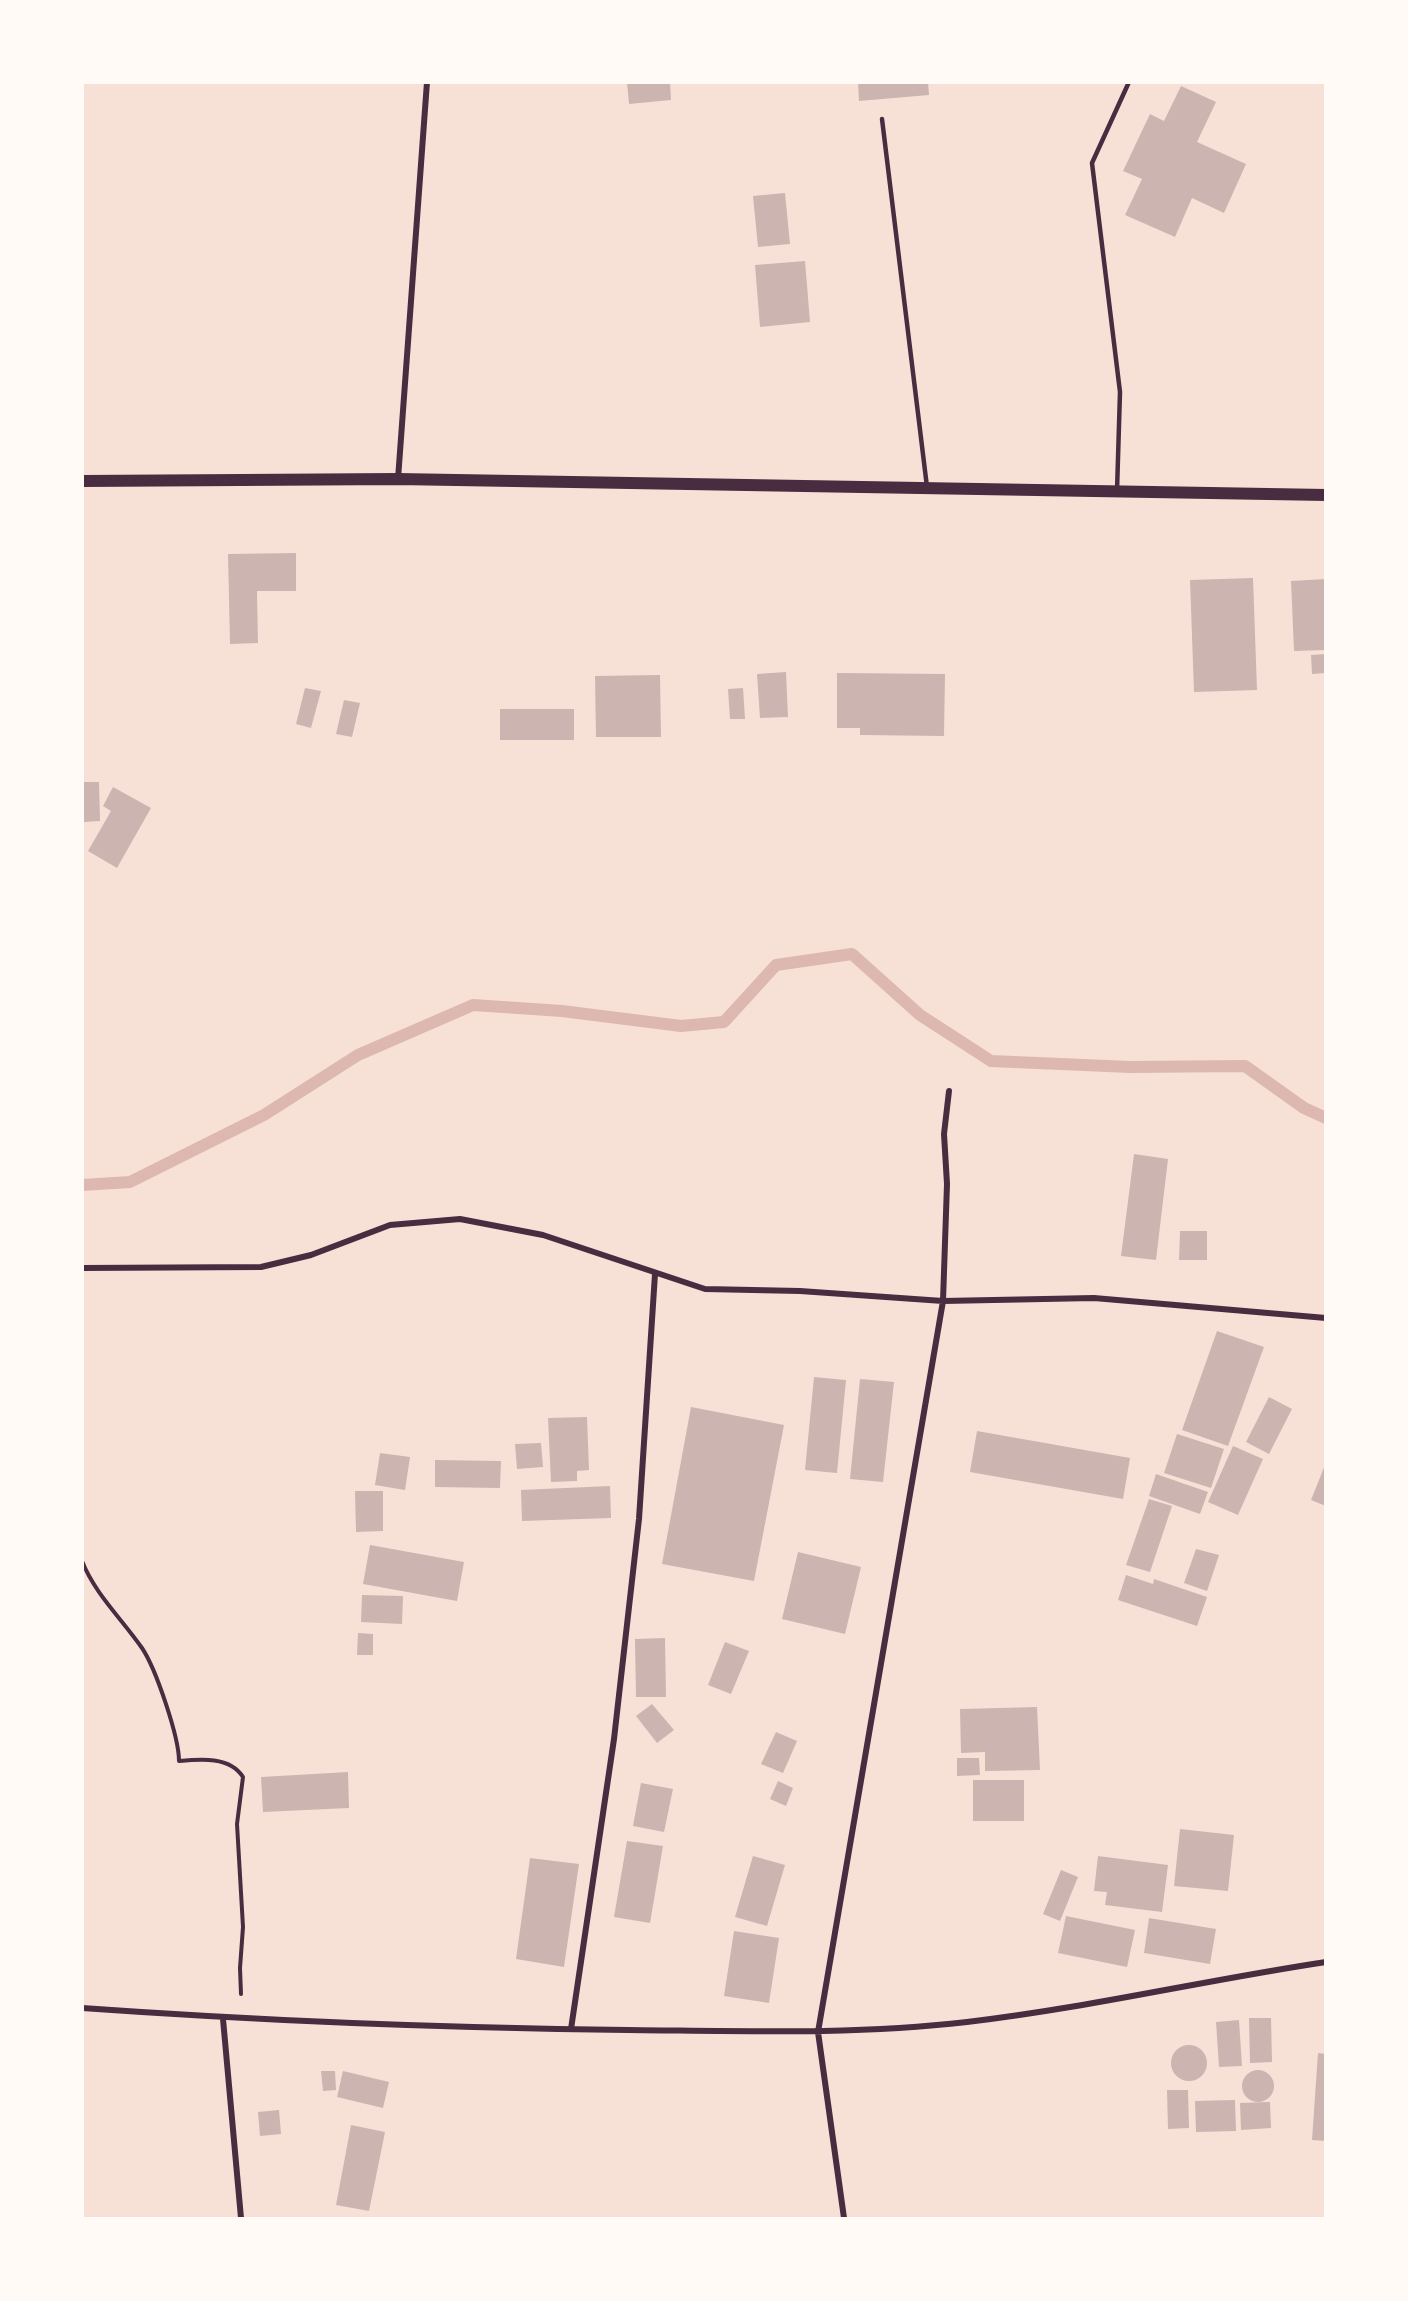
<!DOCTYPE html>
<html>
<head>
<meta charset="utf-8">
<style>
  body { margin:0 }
  #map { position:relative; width:1408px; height:2301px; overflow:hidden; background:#f7e1d7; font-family:Cabin,sans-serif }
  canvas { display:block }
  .frame { position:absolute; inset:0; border:84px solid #fffaf5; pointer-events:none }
</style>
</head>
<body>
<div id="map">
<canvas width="1408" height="2301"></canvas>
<div class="frame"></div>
</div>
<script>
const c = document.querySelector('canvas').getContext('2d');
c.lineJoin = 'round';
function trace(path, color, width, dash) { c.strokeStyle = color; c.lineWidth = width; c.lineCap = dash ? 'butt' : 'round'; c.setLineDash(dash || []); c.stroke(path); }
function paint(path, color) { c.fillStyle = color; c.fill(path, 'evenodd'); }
trace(new Path2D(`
  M82,1185L130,1182L264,1115L358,1055L473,1005L562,1011L681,1026L724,1022L776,965L852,954L920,1015L991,1061L1130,1067L1245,1066L1304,1108L1326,1118`), '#dcb8b0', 12);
paint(new Path2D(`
  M627,82H670L671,100L629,104Z
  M858,82H928L929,95L859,101Z
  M1181,86L1216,102L1197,142L1246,164L1224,213L1192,198L1175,237L1125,215L1142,179L1123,171L1150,114L1164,121Z
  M785,193L790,244L758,247L753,196Z
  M805,261L810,322L760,327L755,265Z
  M296,553V591H257L258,643L230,644L228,554Z
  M1253,578L1257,690L1194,692L1190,580Z
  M1326,579V650L1294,651L1291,581Z
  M1326,654V673L1312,674L1311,655Z
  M786,672L788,717L760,718L757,674Z
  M837,673L945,674L944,736L860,735V728H837Z
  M660,675L661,737H596L595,676Z
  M305,688L321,691L311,728L296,724Z
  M743,688L745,719H730L728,689Z
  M344,700L360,703L352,737L336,734Z
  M500,709H574V740H500Z
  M84,782H99L100,821L84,822Z
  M113,787L151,808L117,868L88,851L111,811L103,806Z
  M1134,1154L1168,1159L1156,1260L1121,1256Z
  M1180,1231H1207V1260H1179Z
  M1217,1331L1264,1347L1228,1446L1182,1430Z
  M814,1377L846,1380L837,1473L805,1470Z
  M860,1379L894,1382L883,1482L850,1479Z
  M1269,1397L1292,1409L1269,1454L1246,1442Z
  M691,1407L784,1425L754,1581L662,1564Z
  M587,1417L589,1470L577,1471V1481L551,1482L548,1418Z
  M977,1431L1130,1458L1123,1499L970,1472Z
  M1177,1434L1224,1449L1211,1488L1164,1473Z
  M541,1443L543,1467L517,1469L515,1444Z
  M1233,1446L1263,1459L1238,1515L1208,1502Z
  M380,1453L410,1457L405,1490L375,1485Z
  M435,1460L501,1461L500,1488L435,1487Z
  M1325,1465H1326V1506L1311,1500Z
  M1156,1474L1208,1492L1200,1514L1149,1496Z
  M610,1486L611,1518L522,1521L521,1490Z
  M355,1491H383V1531L356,1532Z
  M1149,1499L1172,1506L1150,1572L1126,1565Z
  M370,1545L464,1562L457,1601L363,1584Z
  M1196,1549L1219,1555L1207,1591L1184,1583Z
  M798,1552L861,1567L845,1634L782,1619Z
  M1126,1575L1153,1584L1154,1579L1207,1597L1197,1626L1118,1600Z
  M362,1595L403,1596L402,1624L361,1622Z
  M358,1633L373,1634V1655H357Z
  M665,1638L666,1697H636L635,1639Z
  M725,1642L749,1651L731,1694L708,1685Z
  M652,1704L674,1730L657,1743L636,1716Z
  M1037,1707L1040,1770L985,1771V1752L961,1753L960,1709Z
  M776,1732L797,1741L783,1773L761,1764Z
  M957,1758H979L980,1775L957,1776Z
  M348,1772L349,1808L263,1812L261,1777Z
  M973,1780H1024V1821H973Z
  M778,1781L793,1788L786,1806L770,1799Z
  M641,1783L673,1789L664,1832L633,1826Z
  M1180,1829L1234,1835L1228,1891L1174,1886Z
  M627,1841L663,1846L650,1923L614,1917Z
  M753,1856L785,1865L767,1926L735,1917Z
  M1098,1856L1168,1865L1162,1912L1105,1905L1107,1892L1094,1891Z
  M530,1858L579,1864L564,1967L516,1959Z
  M1061,1870L1078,1877L1060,1921L1043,1914Z
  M1066,1916L1135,1930L1127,1967L1058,1953Z
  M1149,1918L1216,1929L1210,1964L1144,1953Z
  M734,1931L779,1938L769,2003L724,1996Z
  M1249,2018H1271L1272,2062L1250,2063Z
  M1239,2020L1242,2066L1219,2067L1216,2022Z
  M1171 2063a18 18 0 1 1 36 0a18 18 0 1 1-36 0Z
  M1318,2053L1326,2054V2141L1312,2140Z
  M1242 2086a16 16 0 1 1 32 0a16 16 0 1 1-32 0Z
  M321,2071H335L336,2090L323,2091Z
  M343,2071L389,2082L383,2108L337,2097Z
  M1167,2090H1188L1189,2128L1168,2129Z
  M1235,2100L1236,2131L1196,2132L1195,2101Z
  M1270,2102L1271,2128L1241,2130L1240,2103Z
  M279,2110L281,2134L260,2136L258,2112Z
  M351,2125L385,2132L369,2211L336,2205Z`), '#ccb4b1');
trace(new Path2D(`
  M82,1561C95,1594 122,1619 142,1648C156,1669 179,1737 179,1761C200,1759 230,1756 243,1777L237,1824L243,1927L240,1968L241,1994`), '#4a2c40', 4);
trace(new Path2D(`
  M882,119L927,487
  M1117,491L1120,392L1092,163L1129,82`), '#4a2c40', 4.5);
trace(new Path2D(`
  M398,479L427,82
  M82,1268L261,1267L311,1255L390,1225L460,1219L543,1235L705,1289L800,1291L943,1301L947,1184L944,1134L949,1091
  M82,2008C264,2021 446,2028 628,2030C741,2031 854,2035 967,2022C1087,2008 1206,1980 1326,1962
  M223,2019L241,2218
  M571,2029L614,1739L639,1519L655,1274
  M844,2218L818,2032L943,1301L1094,1298L1326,1318`), '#4a2c40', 6);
trace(new Path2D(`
  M82,481L398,479L1326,495`), '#4a2c40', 12);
</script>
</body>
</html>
